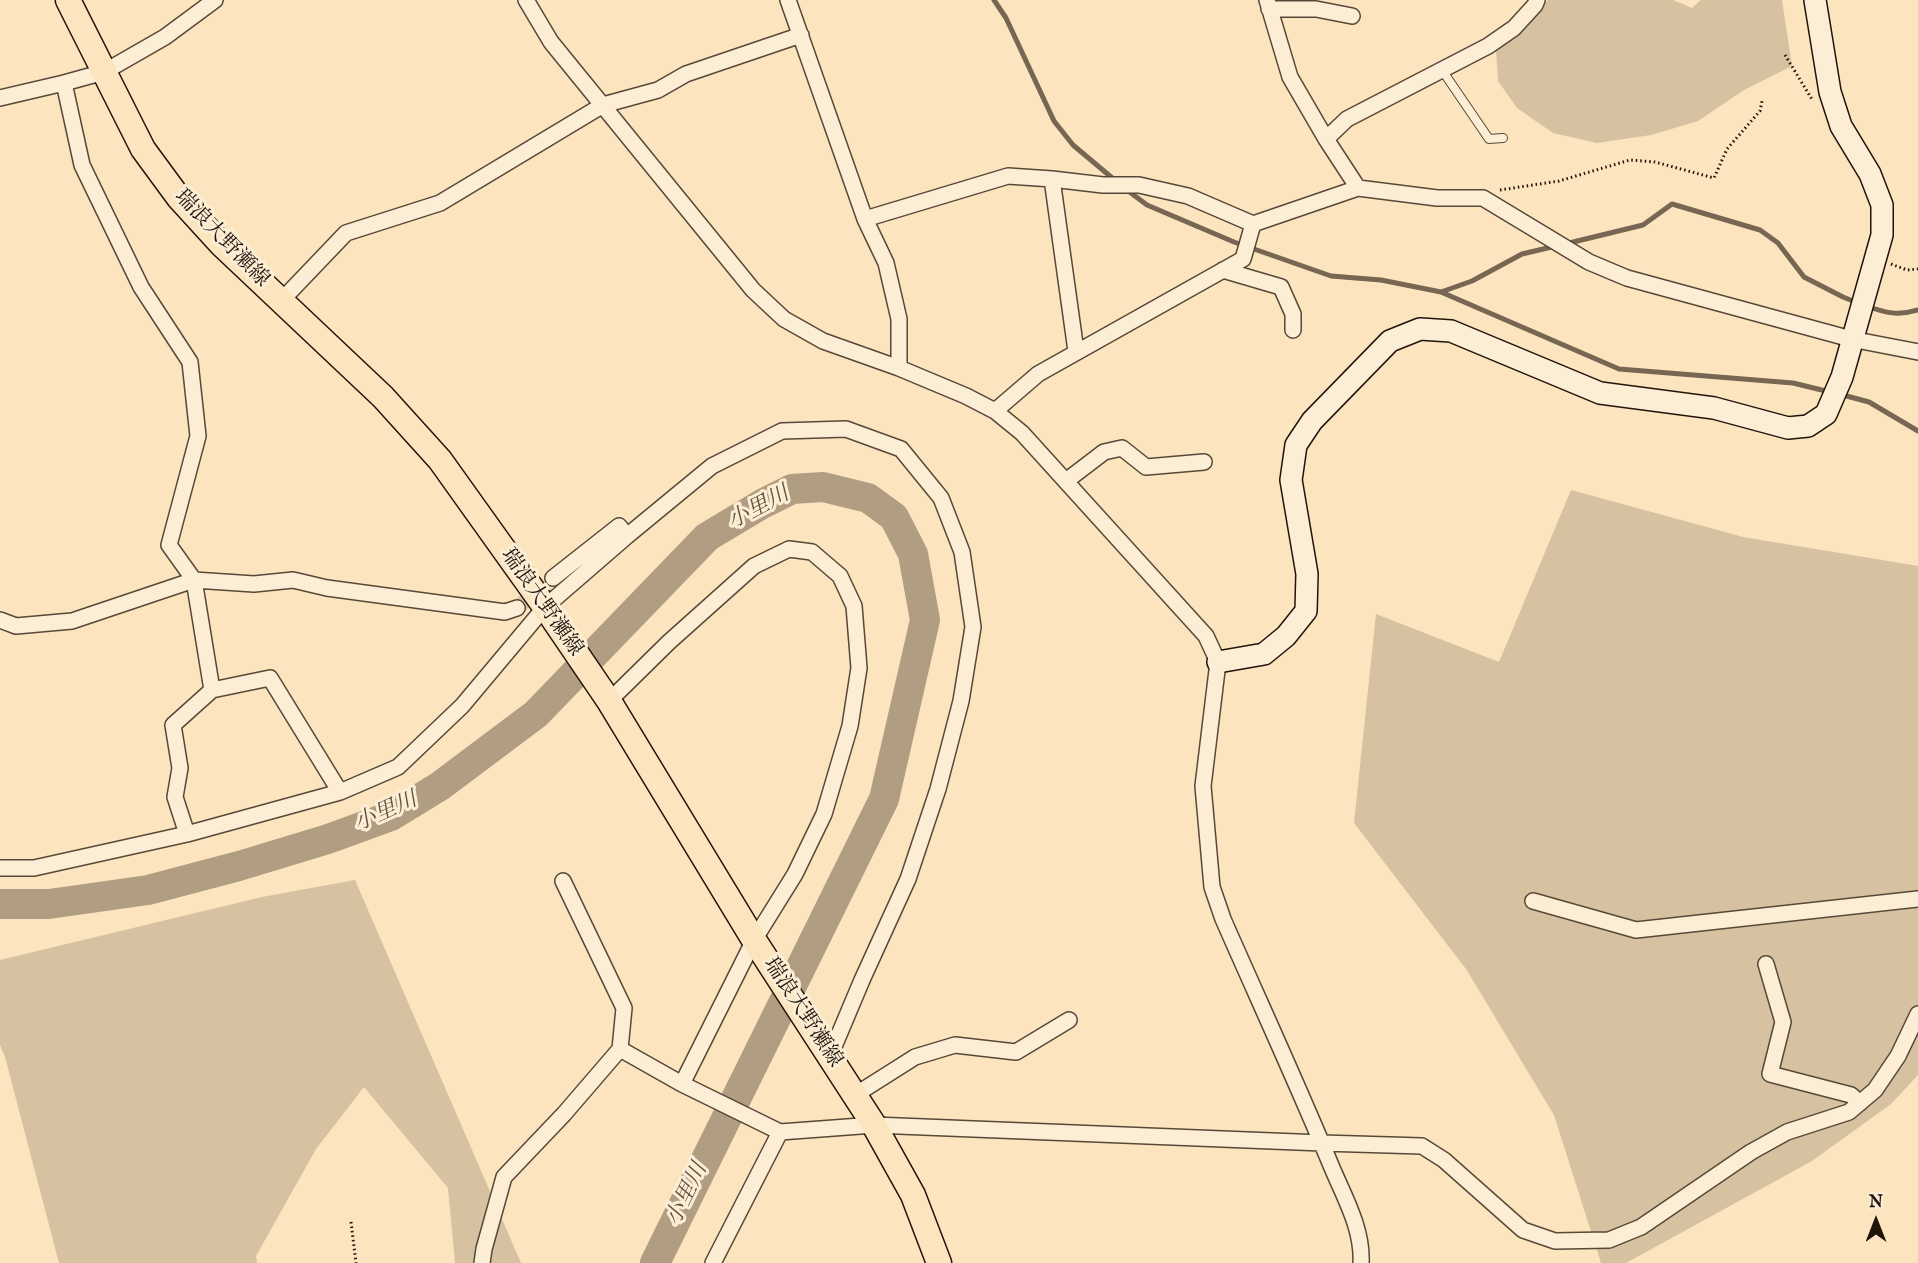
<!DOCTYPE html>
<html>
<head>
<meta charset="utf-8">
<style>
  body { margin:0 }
  #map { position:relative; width:1918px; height:1263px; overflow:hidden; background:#fbe4be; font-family:"IM FELL English",serif }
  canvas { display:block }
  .north { position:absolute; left:1846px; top:1191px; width:60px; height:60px; -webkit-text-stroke:4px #fcedd5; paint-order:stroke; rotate:0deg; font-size:16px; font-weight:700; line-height:24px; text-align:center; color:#20140b }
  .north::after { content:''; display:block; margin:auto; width:21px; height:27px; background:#20140b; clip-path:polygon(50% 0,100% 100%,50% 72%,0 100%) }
</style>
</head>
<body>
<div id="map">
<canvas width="1918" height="1263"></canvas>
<div class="north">N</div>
</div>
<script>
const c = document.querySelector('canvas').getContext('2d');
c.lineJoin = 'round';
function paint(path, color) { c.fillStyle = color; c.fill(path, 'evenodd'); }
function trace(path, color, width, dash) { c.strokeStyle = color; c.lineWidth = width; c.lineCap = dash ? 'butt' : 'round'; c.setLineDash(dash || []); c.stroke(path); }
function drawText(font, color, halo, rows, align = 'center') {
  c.font = font + ' "IM FELL English","Noto Serif JP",serif'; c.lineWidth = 6; c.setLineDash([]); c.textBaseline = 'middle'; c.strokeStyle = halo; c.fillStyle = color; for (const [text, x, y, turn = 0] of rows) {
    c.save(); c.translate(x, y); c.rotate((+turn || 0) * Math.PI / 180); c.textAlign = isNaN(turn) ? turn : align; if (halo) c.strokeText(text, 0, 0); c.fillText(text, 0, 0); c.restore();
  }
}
paint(new Path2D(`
  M1548,0H1673L1692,8L1701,0H1782L1792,66L1744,90L1698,121L1651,135L1597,143L1553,133L1517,108L1498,81L1496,50L1521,31Z
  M1571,490L1743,537L1918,566V1075L1891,1104L1812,1161L1626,1263H1601L1554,1115L1466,969L1354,823L1376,614L1499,662Z
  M355,880L521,1263H455L448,1188L364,1087L316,1149L256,1256L257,1263H59L5,1057L0,1045V960L262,897Z`), '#d6c1a0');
trace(new Path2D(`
  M994,0L1006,18L1054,121L1073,145L1117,182
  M1127,190L1147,205L1234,242L1331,276L1381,280L1441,292L1619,369L1793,383L1830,392
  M1565,244L1643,225L1672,204L1760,230L1778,243L1804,277L1843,297L1858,303
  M1441,292L1472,281L1522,254L1556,246
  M1866,306C1886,313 1898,316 1918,310
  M1839,394L1869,402L1918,431`), '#776652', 5);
trace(new Path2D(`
  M0,904H49L148,890L239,866L328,839L391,816L440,786L536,714L707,537L762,504L792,489L823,487L868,498L894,517L913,554L925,620L884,799L655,1263`), '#b19d81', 30);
trace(new Path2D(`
  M517,608L553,578`), '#dac5a3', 15, [15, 8]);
const lane = new Path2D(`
  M1442,70L1489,139L1503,138`);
const street = new Path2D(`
  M526,0L551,42L753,290L784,319L823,341L899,368L966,396L995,411L1022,433L1206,636L1218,662L1203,786L1212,887L1223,919C1259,1001 1296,1081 1330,1163C1343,1195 1363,1228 1361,1263
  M788,0L865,219L886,263L899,319V368
  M1267,0L1290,77L1326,139L1358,188
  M1269,9H1316L1352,16
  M0,98L64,83L104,72L165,37L215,0
  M1326,139L1347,119L1488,46L1514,28L1535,5L1537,0
  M1052,179L1076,351
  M865,219L1008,176L1052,179L1103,185H1139L1188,196L1253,224L1358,188L1437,198H1483L1589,262L1627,278L1851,339L1918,352
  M1223,270L1281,287L1293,314V330
  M281,301L346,233L440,203L603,105L658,90L686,74L801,35
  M995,411L1038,374L1243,259L1253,224
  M1066,481L1104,452L1122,448L1146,467L1204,462
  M553,578L619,526L627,536
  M0,620L16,626L72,621L194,580L169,545L198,436L190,362L141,287L82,165L64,83
  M212,690L194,580L254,584L293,580L327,588L505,612L517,608
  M609,701L669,642L754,566L789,549L812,552L840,576L854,606L859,668L850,726L824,814L795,874L754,940L682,1084
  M187,834L175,797L180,768L173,725L212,690L270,678L340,792
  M0,868H34L187,834L340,792L398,767L462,706L545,607L627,536L712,466L782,431L846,429L901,449L941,498L962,552L973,627L961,701L938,789L908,879L862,980L830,1056
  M563,881L624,1008L620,1049L682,1084L780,1132L874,1125L1322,1143L1422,1146L1444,1160L1523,1230L1555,1241L1609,1240L1641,1227L1751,1152L1787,1132L1849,1112L1875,1090L1898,1056L1918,1014
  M1533,901L1636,930L1918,899
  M1766,964L1783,1022L1770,1074L1851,1095L1860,1103
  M855,1095L915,1057L955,1045L1016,1052L1069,1020
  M482,1263L484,1249L504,1177L564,1114L620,1049
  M713,1263L780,1132`);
const secondary = new Path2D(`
  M1218,662L1264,654L1286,636L1306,611L1307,574L1291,480L1296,445L1312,421L1390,341L1420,329L1451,331L1600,393L1714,408L1788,428L1808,426L1826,414L1842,377L1882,235V205L1870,174L1841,126L1830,92L1815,0`);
const primary = new Path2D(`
  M68,0L143,149L179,198L221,244L383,397L440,460L545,607L609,701L754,940L874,1125L913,1195L939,1263`);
trace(lane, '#574838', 10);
trace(street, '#574838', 18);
trace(secondary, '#20140b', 24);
trace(primary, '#20140b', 27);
trace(new Path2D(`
  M1785,55L1813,101
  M1500,190L1559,181L1630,160L1655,162L1714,178L1727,149L1760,111L1762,101
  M1891,264L1907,270L1918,269
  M351,1222L356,1263`), '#20140b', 3, [1.5, 3]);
trace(lane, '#fcedd5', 8);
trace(street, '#fcedd5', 15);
trace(secondary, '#fcedd5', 21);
trace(primary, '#fbe4be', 24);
drawText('21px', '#20140b', '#fcedd5', [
  ["瑞浪大野瀬線",221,239,46],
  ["瑞浪大野瀬線",541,603,55],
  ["瑞浪大野瀬線",802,1013,57]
]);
drawText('italic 22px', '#615240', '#fcedd5', [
  ["小里川",759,509,-28],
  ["小里川",386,813,-24],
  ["小里川",688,1195,-64]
]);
</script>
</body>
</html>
